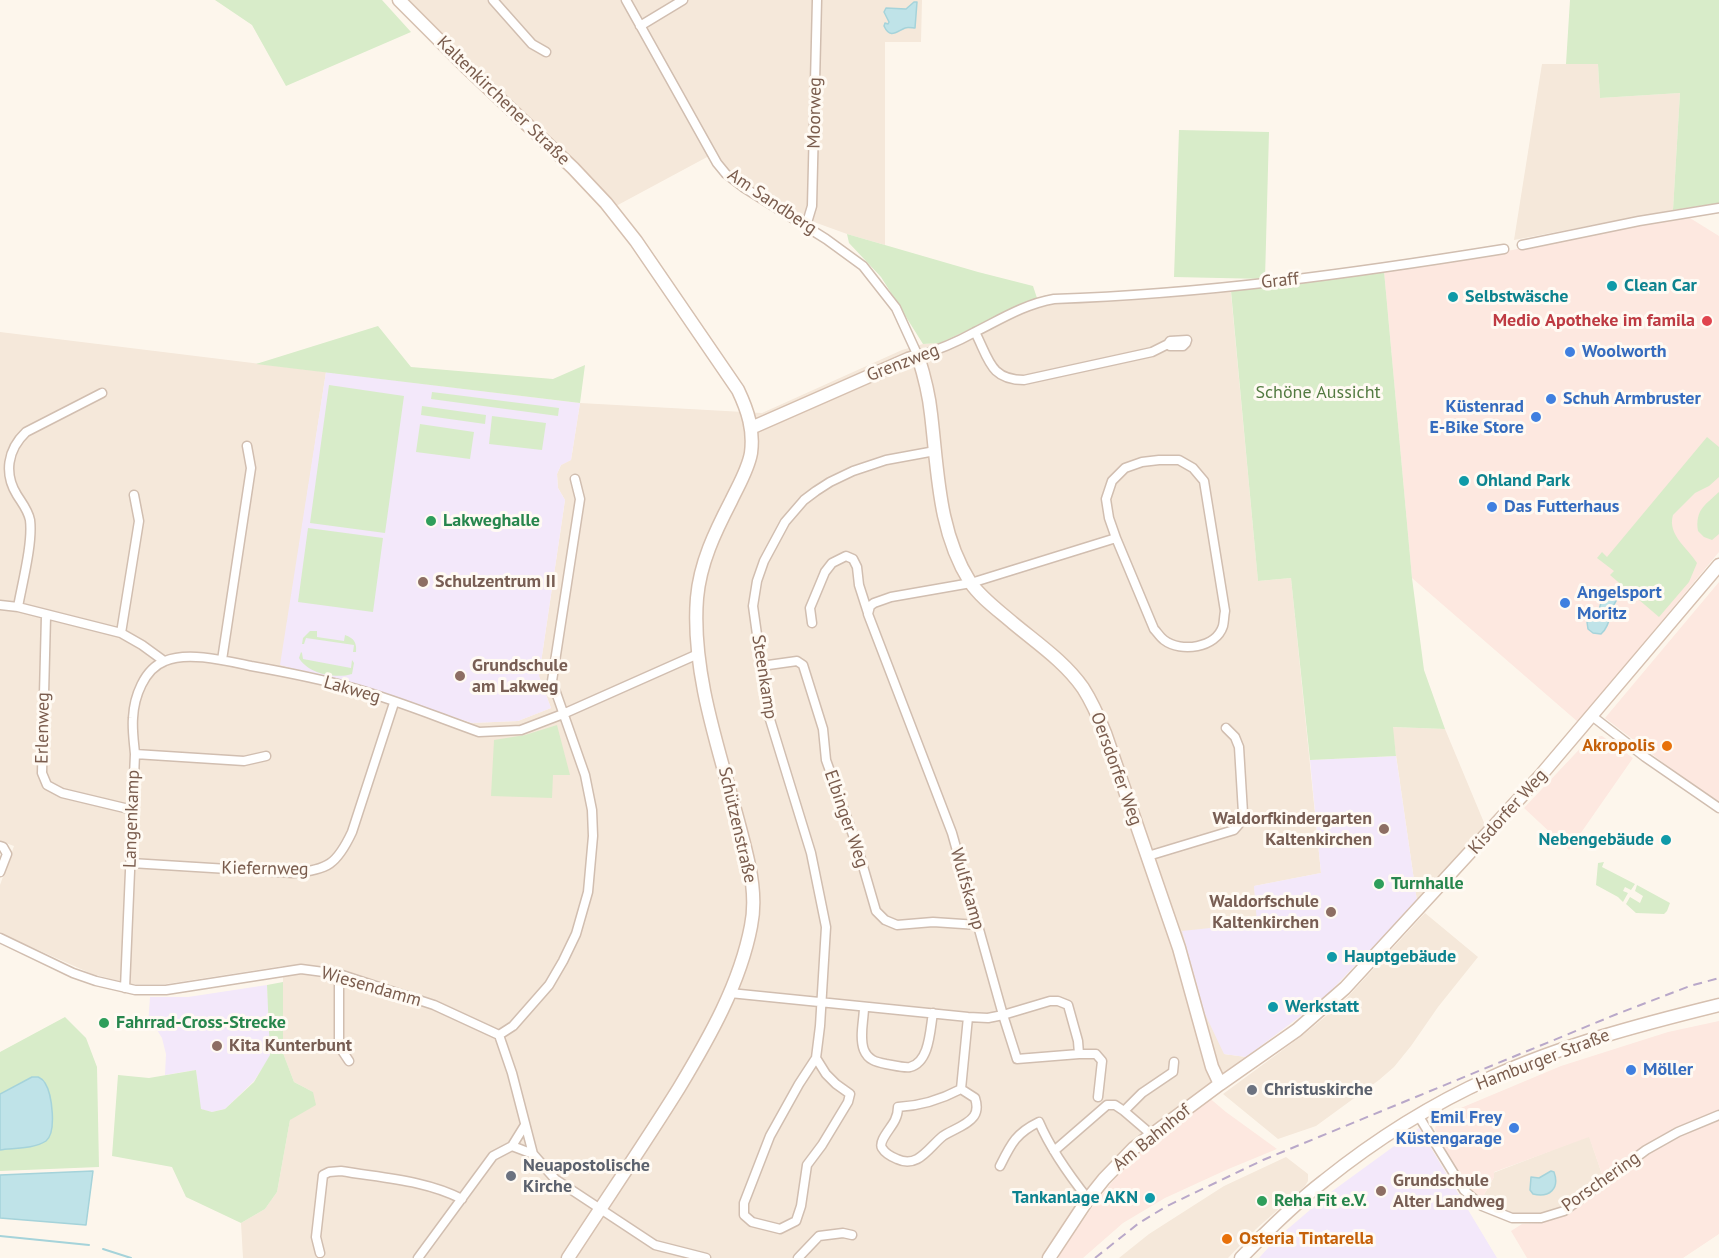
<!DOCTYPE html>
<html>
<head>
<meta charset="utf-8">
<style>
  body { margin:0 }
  canvas { display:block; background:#fdf6ec }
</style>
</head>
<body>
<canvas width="1719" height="1258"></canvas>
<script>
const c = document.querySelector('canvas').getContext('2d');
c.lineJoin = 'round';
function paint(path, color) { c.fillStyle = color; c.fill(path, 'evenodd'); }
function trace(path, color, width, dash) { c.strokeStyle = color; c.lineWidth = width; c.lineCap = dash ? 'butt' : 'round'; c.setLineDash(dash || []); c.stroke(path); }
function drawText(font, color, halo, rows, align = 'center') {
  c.font = font + ' "PT Sans",sans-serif'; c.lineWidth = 6; c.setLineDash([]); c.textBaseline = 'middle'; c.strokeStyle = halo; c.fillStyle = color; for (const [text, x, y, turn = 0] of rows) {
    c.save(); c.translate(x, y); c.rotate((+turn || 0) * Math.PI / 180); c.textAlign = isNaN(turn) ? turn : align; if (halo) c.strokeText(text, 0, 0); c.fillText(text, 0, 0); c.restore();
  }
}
paint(new Path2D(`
  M405,0H922L921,42H885V245L847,234L803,218L759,193L709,156L616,206Z
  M1542,64H1598L1600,98L1680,93L1673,210L1514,240Z
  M1230,283L1258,581L1291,578L1321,873L1254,886L1258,923L1224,1054L1246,1057L1151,1131L1044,1258H243L241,1223L265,1209L277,1192L290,1120L313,1092L294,1082L283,1053V966L166,984H131L92,974L0,933V885L14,846L0,841V332L326,372L281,665L364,688L471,723L518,721L551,708L539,676L565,500L558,488L557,474L561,465L571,460L580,403L762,413L902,350L923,344L940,343L1037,298Z
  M1392,727L1445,729L1485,825L1417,901Z
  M1425,913L1478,957L1438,1007L1411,1046L1394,1067L1379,1080L1316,1126L1278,1139L1223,1094L1303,1035L1343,1002Z
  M1589,1136L1603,1177L1563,1207L1540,1213L1512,1214L1481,1200L1494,1177L1493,1173Z
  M1286,1157L1308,1174V1181L1305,1186L1256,1229L1228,1258H1119L1149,1234L1224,1186Z`), '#f5e8da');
paint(new Path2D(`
  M1690,218L1719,236V552L1578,722L1412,578L1384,271L1502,252L1640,225Z
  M1719,582V801L1692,785L1605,718Z
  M1602,736L1633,758L1569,850L1524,808L1590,738Z
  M1719,1021V1234L1683,1258H1527L1511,1231L1522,1224L1539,1223L1568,1214L1609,1184L1603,1177L1589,1137L1494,1172V1177L1481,1200L1460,1176L1435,1130L1437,1118L1561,1066L1668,1032Z
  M1207,1096L1226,1112L1277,1149L1226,1170L1165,1198L1123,1223L1083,1258H1059V1255L1095,1203L1137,1152Z`), '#fde8e0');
paint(new Path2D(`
  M326,372L580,403L571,460L561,465L557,474L558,488L565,500L539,676L551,708L518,721L472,723L365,688L280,665Z
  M1396,756L1417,901L1322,1000L1246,1057L1224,1054L1205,1014L1182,931L1257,923L1254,886L1321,873L1310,760Z
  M267,985L271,1055L254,1081L225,1109L212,1112L200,1109L196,1070L165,1075L166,1054L162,1038L157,1030L148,1027L150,997H188Z
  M1419,1128L1497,1258H1259L1276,1239L1331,1192Z`), '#f3e8fa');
paint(new Path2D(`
  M215,0H382L411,32L286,86L252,25Z
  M1570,0H1719V203L1673,210L1680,93L1600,98L1598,64H1566Z
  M1179,130L1269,132L1265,279L1174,277Z
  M847,234L978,272L1033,286L1037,298L940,343L923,344L881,277L849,243Z
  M1384,271L1412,578L1424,670L1445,729L1393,727L1396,756L1310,760L1291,578L1258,581L1231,291Z
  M378,326L411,367L553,379L585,365L580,403L256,364Z
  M329,385L404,396L385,533L310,523Z
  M432,392L559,408L558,416L431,399Z
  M422,406L486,415L485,424L421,415Z
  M492,416L546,423L542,450L489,444Z
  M420,424L474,432L470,459L416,452Z
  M1707,437L1719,447V477L1709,486L1695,493L1673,515C1667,535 1688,548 1697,563L1689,582L1659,617L1610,575L1614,571L1597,558L1602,552L1607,557Z
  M1719,492V534L1712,540L1704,537L1698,531C1695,510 1705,505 1719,492Z
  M308,528L383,538L373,612L298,602Z
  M310,631H317V637L344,641L345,635C354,638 357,643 356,652H353L354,645L306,638L304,644H302L303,638Z
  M301,652L302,653L303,659L351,668L352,660L354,663L352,674C336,679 308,674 299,658Z
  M557,725L570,775H553L552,798L491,796L494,740L525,735Z
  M1604,862L1602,867L1635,884L1631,890L1625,887L1623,891L1628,893L1623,902L1618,897L1596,885L1598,863Z
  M1637,885L1670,903L1667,911L1664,914L1636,913L1626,904L1630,897L1640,903L1643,896L1635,891Z
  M283,982V1053L294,1082L313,1092L316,1105L290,1120L277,1192L265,1209L241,1223L186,1197L172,1167L112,1156L118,1075L149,1078L196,1070L201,1109L212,1112L225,1109L254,1082L270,1055L267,985Z
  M65,1017L86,1038L97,1067L99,1167L0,1171V1150L30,1147L32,1077L0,1094V1052Z`), '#d8ecc9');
const water = new Path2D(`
  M914,2H917L915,28C913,28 907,27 905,28C896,32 890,39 884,26L885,23L888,24L889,22L884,12L886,8L906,9Z
  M1607,595L1614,597L1616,601C1609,612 1611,625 1601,634L1593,633L1588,629L1587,622L1596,617L1600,612L1599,610L1602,599Z
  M32,1077H38C42,1079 43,1079 45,1083C52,1094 57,1132 46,1141C34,1149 14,1148 0,1150V1094Z
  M93,1171L86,1225L0,1218V1175Z
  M1551,1171L1554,1172C1560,1189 1549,1198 1533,1194L1530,1190L1531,1177L1539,1178Z`);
paint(water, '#bfe3e8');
trace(water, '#a5d3da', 1.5);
trace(new Path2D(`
  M0,1236L89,1245
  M103,1249L131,1258`), '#a5d3da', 2);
const street = new Path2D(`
  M493,0L532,44L546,52
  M626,0L717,163L726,174L743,187L826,239L863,266L896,308L918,356C938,350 957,342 975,332C1001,319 1025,304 1054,299C1205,294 1355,273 1504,249
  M640,26L683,0
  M806,226L812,206L817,0
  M1522,245L1639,221L1719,208
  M975,332C989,359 990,380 1024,380L1152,352L1168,344L1170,341L1187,340L1186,343L1183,346H1170L1168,344
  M0,605L18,607L121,633L142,645L164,661
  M18,607C22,584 33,543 30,520C28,510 22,503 17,495C4,474 7,450 26,432L102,393
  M46,616L42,773L47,785L62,793L133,810
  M812,623L810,608L825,572L832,563L846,556L853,559L857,567L859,585L868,613
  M121,633L139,521L134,495
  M222,660L251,468L247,446
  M761,666L797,661L803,665L823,729L826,760L858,849L876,911L885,920L897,925L933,922L978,925
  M1592,716L1645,757L1719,808
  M135,754L244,761L266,756
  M0,846L3,847L7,854L0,872
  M1148,856L1234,830L1240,823L1243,813L1239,747L1235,737L1226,728
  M131,863L293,873C328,870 337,864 352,832L394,703
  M0,938L73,973L96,981L135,990H166L301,969L339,974L434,1005L499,1035L512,1073L533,1154L555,1179L655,1245L706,1258
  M339,974V1046L349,1061
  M125,988L135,754C134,742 132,730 133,718C134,697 144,669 165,661C188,651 227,661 251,666C285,672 320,679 353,688C396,700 437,717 479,732L521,730L563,714L698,654
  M730,993L968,1017L988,1018L1003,1015L952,833L868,614L870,606L874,603L891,597L971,583L1116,538L1109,518L1106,499L1112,481L1125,468L1142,462L1159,460H1179L1193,468L1204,481L1225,611C1224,616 1224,622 1223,626C1216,648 1181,653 1164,640C1160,637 1157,632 1154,629L1116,538
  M1050,1001H1058L1068,1005L1078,1041L1079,1054L1017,1059L1003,1015Z
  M864,1007C864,1020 859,1037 864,1050C868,1060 876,1062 886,1064C893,1065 903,1068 910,1067C930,1062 930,1029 933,1013
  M499,1035L513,1026L549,985L563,961L576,934L588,892L593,836L592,810L585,775L552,681L580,499L575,479
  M1079,1054H1096L1102,1061L1098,1097
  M816,1058L799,1084L770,1136L744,1203V1215L752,1222L780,1229L796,1221L801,1206L807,1165L822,1145L848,1102L850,1094L836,1084L826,1074L816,1058L820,1026L826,927L811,853L768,713L753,606L757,581L764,561L785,522L804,500L816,491L830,482L853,471L886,460L935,451
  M961,1089L975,1098C977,1104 978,1110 974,1116C968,1125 952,1130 943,1136C929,1147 918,1169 897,1159C892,1157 885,1153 882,1148C878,1141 892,1127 895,1120C897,1116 898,1111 898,1107C920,1106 942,1099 961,1089L968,1017
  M1418,1115L1464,1190L1482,1206L1512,1218H1541L1564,1211L1646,1150L1678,1132L1719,1115
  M1152,1135L1124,1111L1142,1093L1173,1072L1174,1062
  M512,1146L533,1154
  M1054,1151L1107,1105H1115L1124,1111
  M1000,1166C1011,1144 1016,1133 1039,1122C1051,1150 1069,1175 1088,1199
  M320,1253L316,1237L323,1175L329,1172L341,1171C382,1178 425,1180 462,1199
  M418,1258L493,1156L512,1146L525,1125
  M798,1258L819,1236L843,1233L852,1235`);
const secondary = new Path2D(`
  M399,0L465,66L573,168L606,203L636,241L738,390C748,411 754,430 751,453C748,470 738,486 731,501C715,532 700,563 697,598C690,686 731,780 749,865C753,884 755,907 751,926C740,984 709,1038 679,1088C643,1146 605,1201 568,1258
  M751,428L908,359L918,356C924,375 929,394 931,414C938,472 938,531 970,582C981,598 998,610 1013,623C1037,643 1065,662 1083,688C1092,702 1099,718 1105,733L1179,948L1212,1067L1220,1084
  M1049,1258L1088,1199L1104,1179L1134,1148L1220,1084L1297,1030L1345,988L1541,775L1719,565
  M1241,1258C1267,1231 1294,1204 1324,1181C1375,1140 1430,1105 1490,1078C1562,1045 1642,1024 1719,1005`);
trace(street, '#d1beb0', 11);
trace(secondary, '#d6c0b0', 15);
trace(street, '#fff', 8);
trace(secondary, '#fff', 12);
trace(new Path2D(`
  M1095,1258L1139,1223L1167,1206L1263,1160L1617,1014L1690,986L1719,978`), '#b9a8c9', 2, [9, 6]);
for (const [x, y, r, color] of [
  [1612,286,6,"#0f9aa8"],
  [1453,297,6,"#0f9aa8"],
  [1707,321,6,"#e0444e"],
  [1570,352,6,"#3f7fe0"],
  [1551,399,6,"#3f7fe0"],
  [1536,417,6,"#3f7fe0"],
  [1464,481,6,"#0f9aa8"],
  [1492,507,6,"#3f7fe0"],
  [431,521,6,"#2e9e5b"],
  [423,582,6,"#8d6e63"],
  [1565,603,6,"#3f7fe0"],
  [460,676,6,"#8d6e63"],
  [1667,746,6,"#e8710a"],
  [1384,829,6,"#8d6e63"],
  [1666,840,6,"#0f9aa8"],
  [1379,884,6,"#2e9e5b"],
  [1331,912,6,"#8d6e63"],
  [1332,957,6,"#0f9aa8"],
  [1273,1007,6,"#0f9aa8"],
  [104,1023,6,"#2e9e5b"],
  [217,1046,6,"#8d6e63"],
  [1631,1070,6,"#3f7fe0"],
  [1252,1090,6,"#6b7280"],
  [1514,1128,6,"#3f7fe0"],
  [511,1176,6,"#6b7280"],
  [1381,1191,6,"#8d6e63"],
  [1150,1198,6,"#0f9aa8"],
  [1262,1201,6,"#2e9e5b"],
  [1227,1239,6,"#e8710a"]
]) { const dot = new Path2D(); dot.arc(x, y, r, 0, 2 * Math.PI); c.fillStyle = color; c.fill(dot); trace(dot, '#fffaf3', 2); }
drawText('18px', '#7a5c4d', '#fffaf3', [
  ["Kaltenkirchener Straße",503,101,44],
  ["Moorweg",815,113,-89],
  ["Am Sandberg",772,202,34],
  ["Graff",1280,281,-6],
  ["Grenzweg",903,363,-21],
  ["Steenkamp",764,677,81],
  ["Lakweg",352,690,16],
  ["Erlenweg",43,728,-89],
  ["Oersdorfer Weg",1116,769,70],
  ["Kisdorfer Weg",1508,812,-48],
  ["Langenkamp",132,819,-88],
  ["Elbinger Weg",846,819,71],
  ["Schützenstraße",737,825,77],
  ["Kiefernweg",265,869,1],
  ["Wulfskamp",967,889,74],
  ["Wiesendamm",371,987,16],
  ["Hamburger Straße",1543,1060,-21],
  ["Am Bahnhof",1152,1138,-39],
  ["Porschering",1601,1182,-35]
]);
drawText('bold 18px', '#0d838f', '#fffaf3', [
  ["Clean Car",1624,286],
  ["Selbstwäsche",1465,297],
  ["Ohland Park",1476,481],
  ["Nebengebäude",1654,840,"right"],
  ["Hauptgebäude",1344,957],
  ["Werkstatt",1285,1007],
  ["Tankanlage AKN",1138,1198,"right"]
], 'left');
drawText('bold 18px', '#be3a42', '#fffaf3', [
  ["Medio Apotheke im famila",1695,321]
], 'right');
drawText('bold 18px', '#366cbe', '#fffaf3', [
  ["Woolworth",1582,352],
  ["Schuh Armbruster",1563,399],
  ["Küstenrad",1524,407,"right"],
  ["E-Bike Store",1524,428,"right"],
  ["Das Futterhaus",1504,507],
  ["Angelsport",1577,593],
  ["Moritz",1577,614],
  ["Möller",1643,1070],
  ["Emil Frey",1502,1118,"right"],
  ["Küstengarage",1502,1139,"right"]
], 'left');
drawText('18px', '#537a41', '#fffaf3', [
  ["Schöne Aussicht",1318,393]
]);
drawText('bold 18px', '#27864d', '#fffaf3', [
  ["Lakweghalle",443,521],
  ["Turnhalle",1391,884],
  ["Fahrrad-Cross-Strecke",116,1023],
  ["Reha Fit e.V.",1274,1201]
], 'left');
drawText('bold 18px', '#785e54', '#fffaf3', [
  ["Schulzentrum II",435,582],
  ["Grundschule",472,666],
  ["am Lakweg",472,687],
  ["Waldorfkindergarten",1372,819,"right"],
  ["Kaltenkirchen",1372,840,"right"],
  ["Waldorfschule",1319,902,"right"],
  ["Kaltenkirchen",1319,923,"right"],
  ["Kita Kunterbunt",229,1046],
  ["Grundschule",1393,1181],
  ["Alter Landweg",1393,1202]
], 'left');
drawText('bold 18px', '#c56008', '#fffaf3', [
  ["Akropolis",1655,746],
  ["Osteria Tintarella",1239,1239,"left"]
], 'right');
drawText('bold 18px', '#5b616d', '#fffaf3', [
  ["Christuskirche",1264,1090],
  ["Neuapostolische",523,1166],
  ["Kirche",523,1187]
], 'left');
</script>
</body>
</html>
